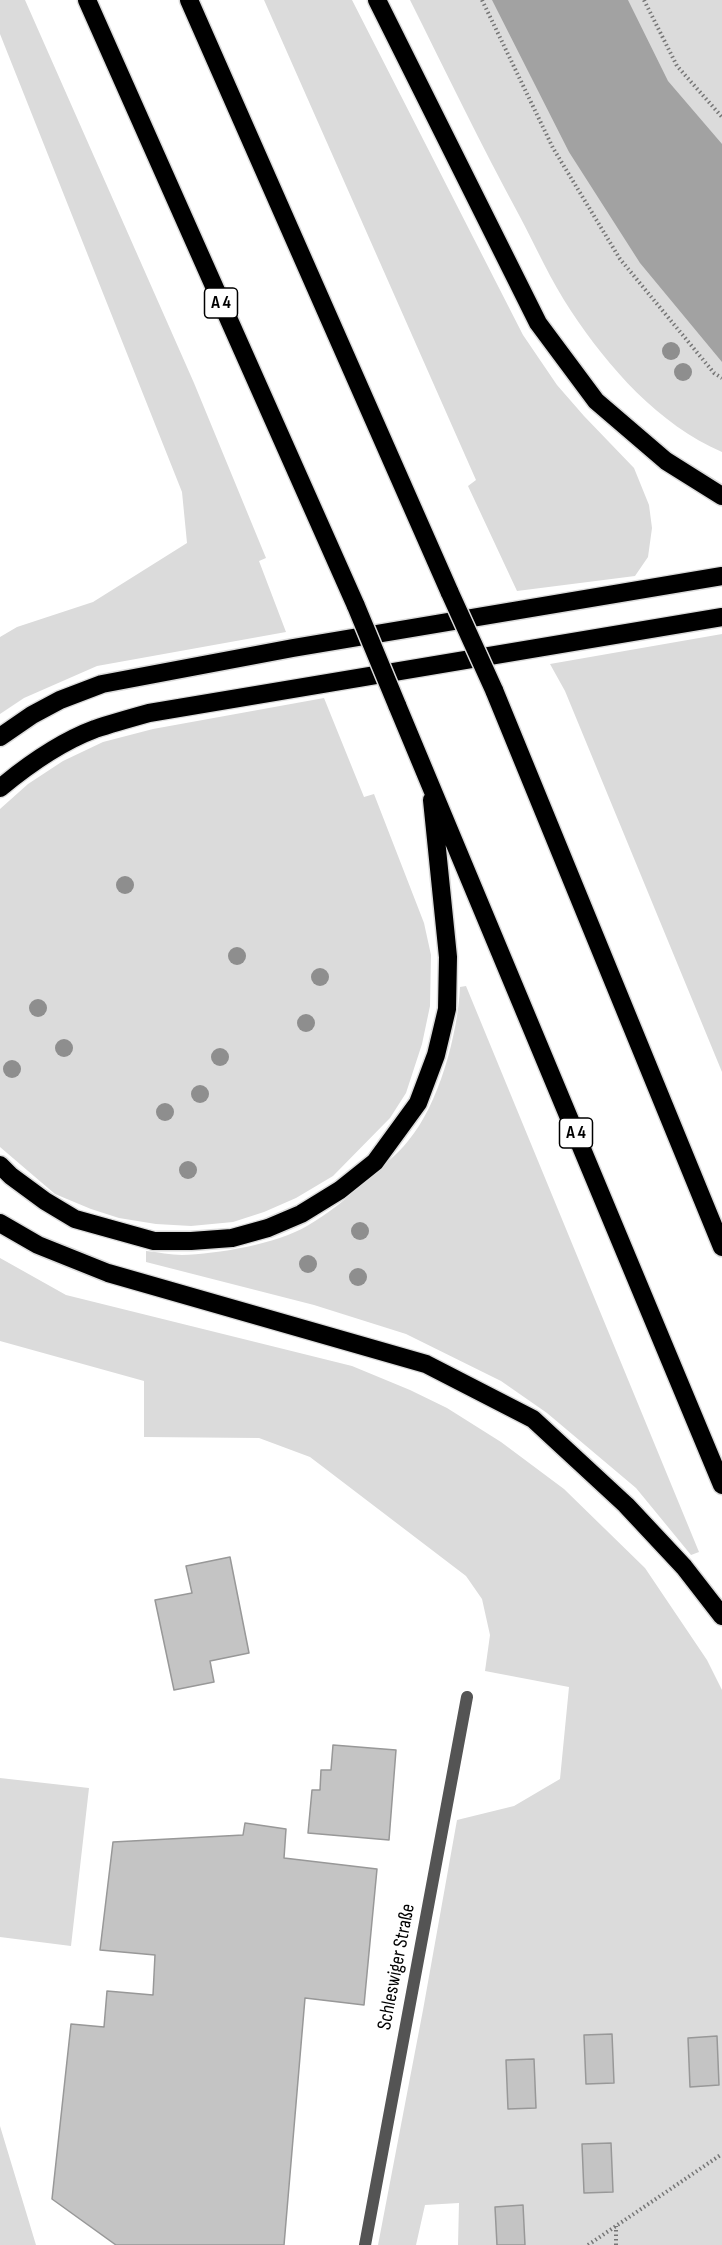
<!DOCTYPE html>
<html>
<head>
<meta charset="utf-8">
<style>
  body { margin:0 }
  canvas { display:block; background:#fff }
</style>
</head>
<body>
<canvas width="722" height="2245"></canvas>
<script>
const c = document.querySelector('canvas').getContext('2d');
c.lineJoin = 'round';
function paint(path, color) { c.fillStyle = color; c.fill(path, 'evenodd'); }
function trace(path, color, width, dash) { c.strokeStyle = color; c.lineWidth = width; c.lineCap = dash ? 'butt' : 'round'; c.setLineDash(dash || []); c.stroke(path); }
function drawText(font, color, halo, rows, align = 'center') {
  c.font = font + ' "Sofia Sans Condensed",sans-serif'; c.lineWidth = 6; c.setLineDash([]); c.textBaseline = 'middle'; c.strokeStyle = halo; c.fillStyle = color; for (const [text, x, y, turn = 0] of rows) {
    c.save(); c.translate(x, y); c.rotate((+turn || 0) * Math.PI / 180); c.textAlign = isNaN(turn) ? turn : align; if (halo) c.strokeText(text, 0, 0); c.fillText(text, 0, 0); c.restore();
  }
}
paint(new Path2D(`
  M0,0H25L194,383L266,558L259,561L286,632L97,666L24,698L0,714V637L17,627L93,602L187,543L182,492L0,34Z
  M264,0H352L523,335L557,385L584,416L634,468L649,505L652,528L648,557L635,576L517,591L468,486L476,480Z
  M410,0H722V452C659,425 608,367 571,311C551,281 536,247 519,215C481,145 446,72 410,0Z
  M722,634V1072L565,691L550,664Z
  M324,698L364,797L374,794L424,923L431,955L430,1006L422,1044L406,1093L390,1118L333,1176L296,1198L264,1212L233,1222L191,1226L156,1224L119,1218L91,1209L55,1194L0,1147V809L28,784L63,761L103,742L153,729Z
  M466,986L699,1552L691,1555L636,1488L547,1413L501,1381L406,1334L314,1305L146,1262V1251C158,1252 171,1255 182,1255C217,1254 277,1244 307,1226C329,1213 349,1197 368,1179C381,1167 397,1155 408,1141C439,1105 458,1033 460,987Z
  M0,1258L66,1295L352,1366L410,1390L447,1408L501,1442L564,1489L645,1568L707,1660L722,1690V2245H458L459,2203L425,2205L416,2245H378L423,2010L457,1820L514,1806L560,1779L569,1687L485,1671L490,1635L482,1599L466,1576L310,1457L259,1438L144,1437V1381L0,1341Z
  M0,1778L89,1788L71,1946L0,1937Z
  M0,2126L36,2245H0Z`), '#dbdbdb');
paint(new Path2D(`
  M492,0H628L668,81L722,144V362L640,263L569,152Z`), '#a2a2a2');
const building = new Path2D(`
  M230,1557L249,1653L210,1661L214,1682L174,1690L155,1600L192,1593L186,1566Z
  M333,1745L396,1750L389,1840L308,1833L312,1790H320L321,1770H331Z
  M245,1823L286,1829L284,1858L377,1869L364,2005L305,1998L284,2245H116L52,2199L71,2024L104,2027L107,1991L153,1995L155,1955L100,1950L113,1842L243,1835Z
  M612,2034L614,2083L586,2084L584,2035Z
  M717,2036L719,2085L690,2087L688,2038Z
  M534,2059L536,2108L508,2109L506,2060Z
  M611,2143L613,2192L584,2193L582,2144Z
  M523,2205L525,2245H497L495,2207Z`);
paint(building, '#c4c4c4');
trace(building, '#989898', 1.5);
const motorway = new Path2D(`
  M87,0L356,606
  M189,0L450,593
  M377,0L538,323L596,401L666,461L722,496
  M494,690L722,1247
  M397,705L722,1485
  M0,737L32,715L60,700L102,684L293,648L722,576
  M0,788C29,764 60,742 95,729C113,723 131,718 149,713L722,617
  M0,1165L11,1176L45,1201L75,1219L154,1241H191L232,1238L268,1228L301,1214L340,1190L375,1162L418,1103L436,1055L447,1009L448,957L432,800
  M0,1223L38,1245L108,1273L426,1364L533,1419L626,1505L684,1567L722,1616`);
trace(motorway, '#dbdbdb', 21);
trace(new Path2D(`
  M482,0L553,148L620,259L714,373L722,378
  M644,0L677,66L722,117
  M588,2245L722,2154
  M616,2245V2226`), '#767676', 4, [1.5, 3]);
trace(new Path2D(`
  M365,2245L467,1697`), '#545454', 12);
trace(motorway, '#000', 18);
const motorwayBridge = new Path2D(`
  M450,593L494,690
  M356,606L397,705`);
trace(motorwayBridge, '#dbdbdb', 21, []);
trace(motorwayBridge, '#000', 18);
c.fillStyle = '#8e8e8e';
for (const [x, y] of [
  [671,351],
  [683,372],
  [125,885],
  [237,956],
  [320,977],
  [38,1008],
  [306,1023],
  [64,1048],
  [220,1057],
  [12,1069],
  [200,1094],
  [165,1112],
  [188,1170],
  [360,1231],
  [308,1264],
  [358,1277]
]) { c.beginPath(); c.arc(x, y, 9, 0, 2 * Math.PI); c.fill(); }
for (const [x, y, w] of [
  [221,303,33],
  [576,1133,33]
]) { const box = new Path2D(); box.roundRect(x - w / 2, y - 15, w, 30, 4.5); c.fillStyle = '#fff'; c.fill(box); trace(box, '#000', 1.5); }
drawText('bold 18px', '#000', null, [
  ["A 4",221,303],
  ["A 4",576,1133]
]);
drawText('20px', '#000', '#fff', [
  ["Schleswiger Straße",397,1967,-79]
]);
</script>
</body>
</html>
